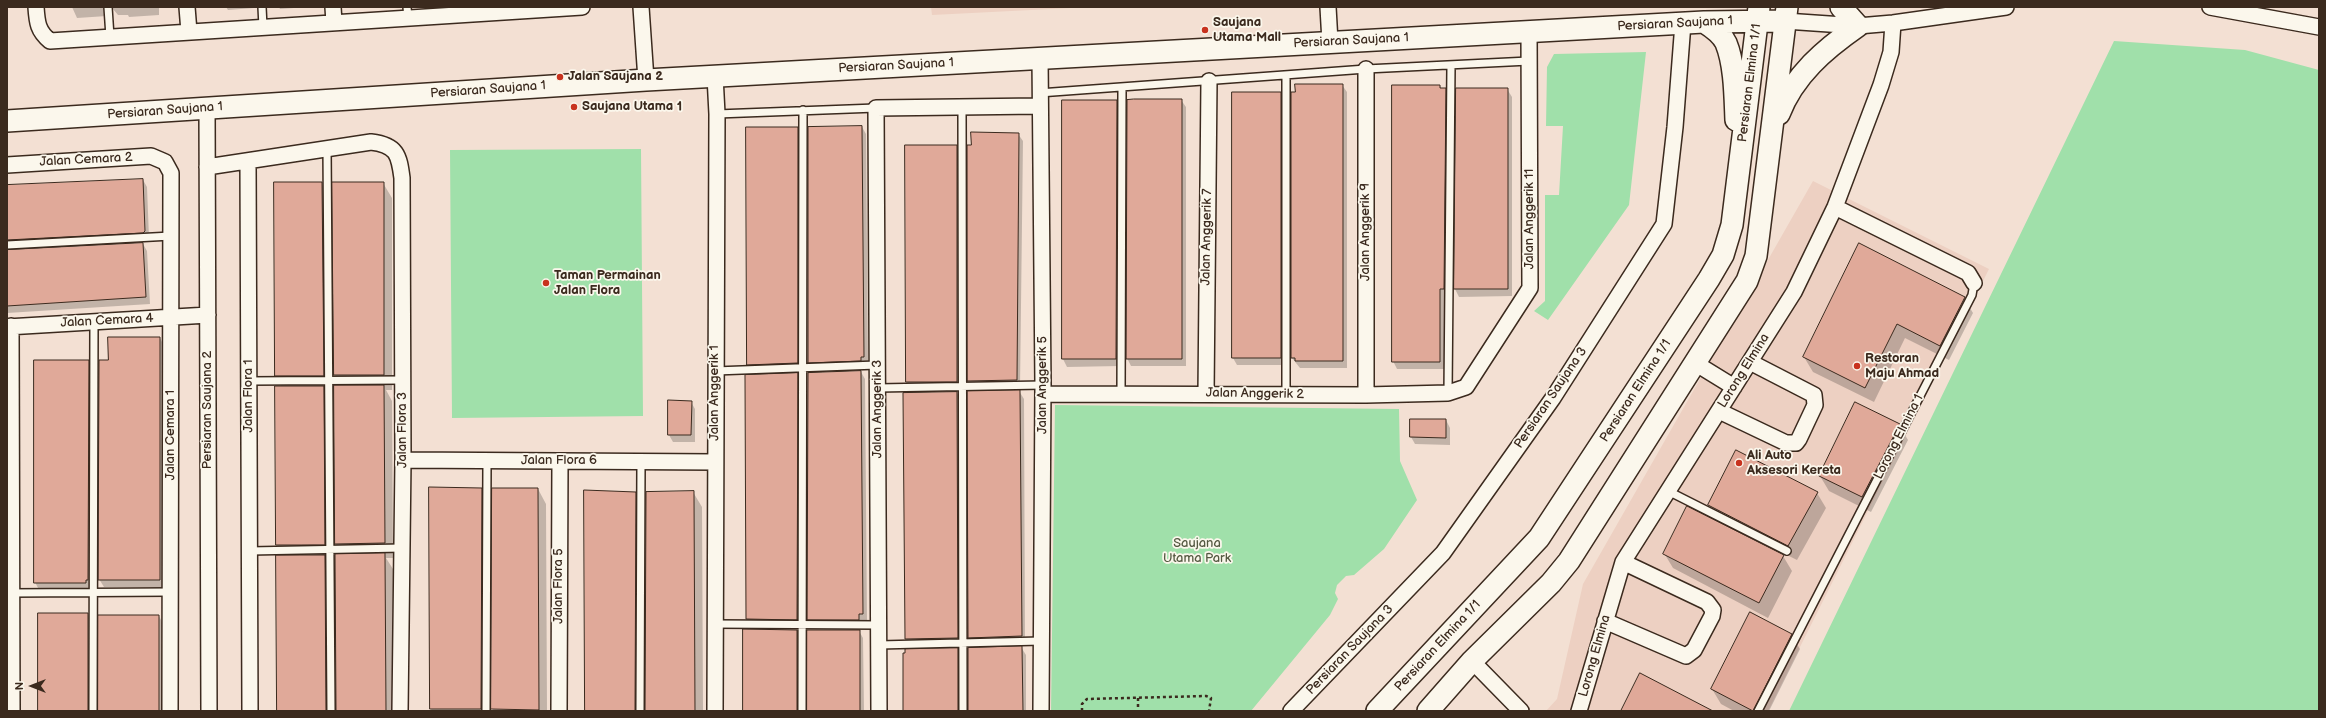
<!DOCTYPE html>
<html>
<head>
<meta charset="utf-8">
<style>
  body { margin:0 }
  #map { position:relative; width:2326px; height:718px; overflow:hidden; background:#f3e0d3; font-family:"Balsamiq Sans",sans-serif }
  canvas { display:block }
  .frame { position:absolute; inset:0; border:8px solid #3b2a1e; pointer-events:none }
  .north { position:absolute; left:12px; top:666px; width:40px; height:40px; -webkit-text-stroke:3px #fbf7ec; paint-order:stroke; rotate:270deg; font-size:11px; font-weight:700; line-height:16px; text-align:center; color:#3b2a1e }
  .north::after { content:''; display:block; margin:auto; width:14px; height:18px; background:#3b2a1e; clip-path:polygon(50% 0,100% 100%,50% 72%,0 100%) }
</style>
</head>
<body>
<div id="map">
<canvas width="2326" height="718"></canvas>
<div class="frame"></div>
<div class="north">N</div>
</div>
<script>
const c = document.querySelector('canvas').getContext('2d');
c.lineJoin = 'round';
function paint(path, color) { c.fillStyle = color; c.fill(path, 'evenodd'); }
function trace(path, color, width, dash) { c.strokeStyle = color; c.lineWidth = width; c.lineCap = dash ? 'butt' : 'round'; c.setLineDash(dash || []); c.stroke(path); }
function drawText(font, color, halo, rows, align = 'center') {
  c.font = font + ' "Balsamiq Sans",sans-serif'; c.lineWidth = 3.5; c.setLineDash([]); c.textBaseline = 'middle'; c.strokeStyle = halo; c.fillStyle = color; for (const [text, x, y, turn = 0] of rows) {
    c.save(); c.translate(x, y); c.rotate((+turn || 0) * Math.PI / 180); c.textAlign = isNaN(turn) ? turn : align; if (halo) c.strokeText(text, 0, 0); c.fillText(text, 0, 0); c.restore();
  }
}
paint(new Path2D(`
  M931,7H1091L932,15Z
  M1813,181L1989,269L1768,711H1546L1557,699L1583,584Z`), '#edd0c2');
paint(new Path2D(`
  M2114,41L2245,50L2319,70V711H1789Z
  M1646,52L1629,205L1548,320L1534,311L1545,301V195H1559L1563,126H1546L1547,67L1554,54Z
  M641,149L643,416L452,418L450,150Z
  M1055,405L1399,409L1400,461L1417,500L1384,549L1354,575L1346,576L1337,585L1335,593L1338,599L1330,615L1251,711H1051Z`), '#a0e0aa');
paint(new Path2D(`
  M72,7H159V15L129,17L128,15H118L113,9L108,12L107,16L77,18Z
  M226,7H267L228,10Z
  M279,7H308L280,9Z
  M1342,85L1347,92V368H1300L1292,358Z
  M1440,86L1442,89H1445L1450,97L1448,297H1444V369H1397L1393,361Z
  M1457,89H1507L1512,97V296L1459,297L1455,289Z
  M1280,93L1285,101V365H1237L1233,358Z
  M1181,100L1186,107V366H1131L1127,358Z
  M1063,101H1116L1121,108L1120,366L1067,367L1063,359Z
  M862,127L866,134L868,364L813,370L809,362Z
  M797,128L802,135L801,370L753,372L748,365Z
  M1018,134L1023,141L1020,388L973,389L968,381V146Z
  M906,146H956L961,153V389L911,390L907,382Z
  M143,180L147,187L149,238L11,247L7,251L143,244L147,251L150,304L7,313V186Z
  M321,183L329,198L334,711H278L283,556L277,545L276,387H282L276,376Z
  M333,183H383L392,198V390H386L392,401L393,558H386L393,569L394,711H337L342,555L336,544L335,386H341L335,375Z
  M1964,298L1973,313L1949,360L1905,338L1874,402L1813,372L1804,357Z
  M160,338L164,346V587H104L99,579L109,361Z
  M88,361L93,369L92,587H90V590H39L35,582Z
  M861,372L865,379L867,621H863V627H812L808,619Z
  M797,374L801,381V627L752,626L747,619Z
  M1019,391L1024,399L1025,644L973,645L969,638Z
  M957,393L961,400L962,645L910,647L906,639L904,394Z
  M691,402L695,409V442H673L669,435Z
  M1446,420L1450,428V445L1415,444L1411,437Z
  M1899,425L1908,440L1871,512L1829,491L1820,476Z
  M481,489L490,504L489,711H432L431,709Z
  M493,489H538L546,504L547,711L493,710Z
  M693,492L702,507L703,711H646Z
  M635,493L644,508L643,711H586Z
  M1817,493L1826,508L1797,560L1717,520L1709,505Z
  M1664,553L1783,556L1792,571L1768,618L1673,568Z
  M88,614L92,621V711H39Z
  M159,616L163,624V711H99Z
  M797,630L801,638V711H744Z
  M859,631L863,638L864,711H808Z
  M1791,635L1800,649L1769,711H1734L1721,704L1712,689Z
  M1021,647L1026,655V711H969Z
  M957,649L962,657V711H904Z`), '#0003');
const building = new Path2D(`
  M1295,84H1343V361H1295V358H1291V92H1295Z
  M1392,85H1440V88H1446L1444,289H1440V362H1392Z
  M1456,88H1508V289H1454Z
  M1232,92H1281V358H1232Z
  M1134,99H1182V359H1126L1127,100Z
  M1062,100H1117L1116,359H1062Z
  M862,126L864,357H861V361L808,363V127Z
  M746,127H798V363L747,365Z
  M971,132L1019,133L1017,380L967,381V145H971Z
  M905,145H957V382H906Z
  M143,179L145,231L143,233L7,240V185Z
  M274,182H322L324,376H275Z
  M332,182H384V375H334Z
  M143,243L146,297L7,306V250Z
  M1859,243L1965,297L1940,346L1897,324L1865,388L1803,357Z
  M108,337H160V580H98L99,360H108Z
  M34,360H89L88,580H86V583H34Z
  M861,371L863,614H859V620H807L808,373Z
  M798,373L797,620L746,619L745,375Z
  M334,385H384L385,543L335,544Z
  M275,386H324L325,545H276Z
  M1020,390L1022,636L968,638L967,391Z
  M957,392L958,638L905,639L903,393Z
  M668,400L692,401L691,435H668Z
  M1855,402L1900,424L1862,497L1819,476Z
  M1410,419H1446V438L1410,437Z
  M1736,450L1818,492L1788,546L1708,505Z
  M429,487L482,488L481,709H430Z
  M492,488H538L539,710L491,709Z
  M584,490L636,492L635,711H585Z
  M694,491L695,711H645L646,492Z
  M1687,506L1784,555L1759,603L1663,554Z
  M385,553L386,711H336L335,554Z
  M276,555H325L326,711H277Z
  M1750,612L1792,634L1753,711L1711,689Z
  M38,613H88V711H38Z
  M98,615H159V711H98Z
  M743,629L797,630V711H743Z
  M807,630H860V711H807Z
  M1022,646L1023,711H968V648Z
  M958,648V711H903V653H905V649Z
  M1640,673L1713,711H1621Z`);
paint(building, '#e0a999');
trace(building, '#3b2a1e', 1);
const lane = new Path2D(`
  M108,7L110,37
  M262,7L263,27
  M407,7L408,18
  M1286,77V395
  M1039,93L1366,69L1529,61
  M962,109L963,711
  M717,114L876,108
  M327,147L331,711
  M7,245L171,236
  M715,371L877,365
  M250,381L403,380
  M878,388L1043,385
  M1121,393L1122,88
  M1448,393L1451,66
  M1668,491L1787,551
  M250,551L402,548
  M11,593L170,592
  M715,624L879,625
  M879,645L1041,641
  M93,711L94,322
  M486,711L487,461
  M640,711L641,462
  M802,711L803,110
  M1758,711L1972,295L1974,283`);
const street = new Path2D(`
  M36,7C37,23 38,31 50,41L582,7
  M187,7L189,32
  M333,7L334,23
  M641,7L646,80
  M1328,7L1330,42
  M2210,7L2319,27
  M1785,21L1858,26L1893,23L2006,7
  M1040,58L1043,385L1041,711
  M1366,69V395
  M207,108L209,711
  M248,161L250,711
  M7,165L151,156L165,162L171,173L170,711
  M207,167L371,142C397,145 399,155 402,178L403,460L400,711
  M1835,207L1968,273L1974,283
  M11,326L12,711
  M7,327L208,315
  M1695,363L1734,387
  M1043,394L1366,395L1448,393L1466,387L1530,288L1529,31
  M1206,394L1209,81
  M1719,411L1786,443H1796L1799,439L1815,405L1814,395L1750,362
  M403,460L715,462
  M1605,621L1686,656L1694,650L1712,616L1713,610L1707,602L1623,562
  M1472,661L1521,711
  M559,711L560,461
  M715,711L717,114L715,76
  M879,711L876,108L1039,106
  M1291,711L1443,553L1553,398L1664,224L1675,127L1683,23
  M1579,711L1623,562L1794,292L1835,207L1881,85L1891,52L1893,23`);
const secondary = new Path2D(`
  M1704,22C1712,27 1722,34 1726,43C1735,65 1735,97 1736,120
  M1779,114C1794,75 1825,49 1858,26L1841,7
  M7,121L646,80L1704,22L1785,21
  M1377,711L1539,538L1709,279L1723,255L1732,225L1759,7
  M1428,711L1472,661L1551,583L1569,561L1747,281L1756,256L1787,7`);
trace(lane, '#3b2a1e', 10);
trace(street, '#3b2a1e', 18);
trace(secondary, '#3b2a1e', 24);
trace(new Path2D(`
  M1138,698V711
  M1082,711V704L1087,699L1206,696L1211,698L1209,711`), '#3b2a1e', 2.5, [3, 3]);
trace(lane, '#fbf7ec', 7);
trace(street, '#fbf7ec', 15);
trace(secondary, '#fbf7ec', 21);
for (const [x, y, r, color] of [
  [1205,30,4,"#c8321e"],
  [560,77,4,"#c8321e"],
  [574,107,4,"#c8321e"],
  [546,283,4,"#c8321e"],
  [1857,366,4,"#c8321e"],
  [1739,463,4,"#c8321e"]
]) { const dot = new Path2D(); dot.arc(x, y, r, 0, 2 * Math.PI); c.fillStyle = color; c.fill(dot); trace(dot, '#fbf7ec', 1.5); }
drawText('bold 13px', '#3b2a1e', '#fbf7ec', [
  ["Saujana",1213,23],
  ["Utama Mall",1213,38],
  ["Jalan Saujana 2",568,77],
  ["Saujana Utama 1",582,107],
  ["Taman Permainan",554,276],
  ["Jalan Flora",554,291],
  ["Restoran",1865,359],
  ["Maju Ahmad",1865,374],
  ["Ali Auto",1747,456],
  ["Aksesori Kereta",1747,471]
], 'left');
drawText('13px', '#3b2a1e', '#fbf7ec', [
  ["Persiaran Saujana 1",1675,24,-3],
  ["Persiaran Saujana 1",1351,41,-3],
  ["Persiaran Saujana 1",896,66,-3],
  ["Persiaran Elmina 1/1",1750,83,-83],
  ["Persiaran Saujana 1",488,90,-4],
  ["Persiaran Saujana 1",165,111,-4],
  ["Jalan Cemara 2",86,160,-3],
  ["Jalan Anggerik 11",1530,219,-90],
  ["Jalan Anggerik 9",1366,232,-90],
  ["Jalan Anggerik 7",1207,237,-89],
  ["Jalan Cemara 4",107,321,-3],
  ["Lorong Elmina",1744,371,-58],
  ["Jalan Anggerik 5",1043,385,-90],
  ["Persiaran Elmina 1/1",1636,391,-57],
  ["Jalan Anggerik 1",715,393,-90],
  ["Jalan Anggerik 2",1255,394,1],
  ["Jalan Flora 1",249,396,-90],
  ["Persiaran Saujana 3",1551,398,-56],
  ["Jalan Anggerik 3",878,409,-90],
  ["Persiaran Saujana 2",208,410,-90],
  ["Jalan Flora 3",403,430,-90],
  ["Jalan Cemara 1",171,435,-90],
  ["Lorong Elmina 1",1899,437,-63],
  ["Jalan Flora 6",559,461],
  ["Jalan Flora 5",559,586,-90],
  ["Persiaran Elmina 1/1",1438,646,-47],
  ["Persiaran Saujana 3",1350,650,-46],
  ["Lorong Elmina",1595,656,-74]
]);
drawText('13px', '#545841', '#fbf7ec', [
  ["Saujana",1197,544],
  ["Utama Park",1197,559]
]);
</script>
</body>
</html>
